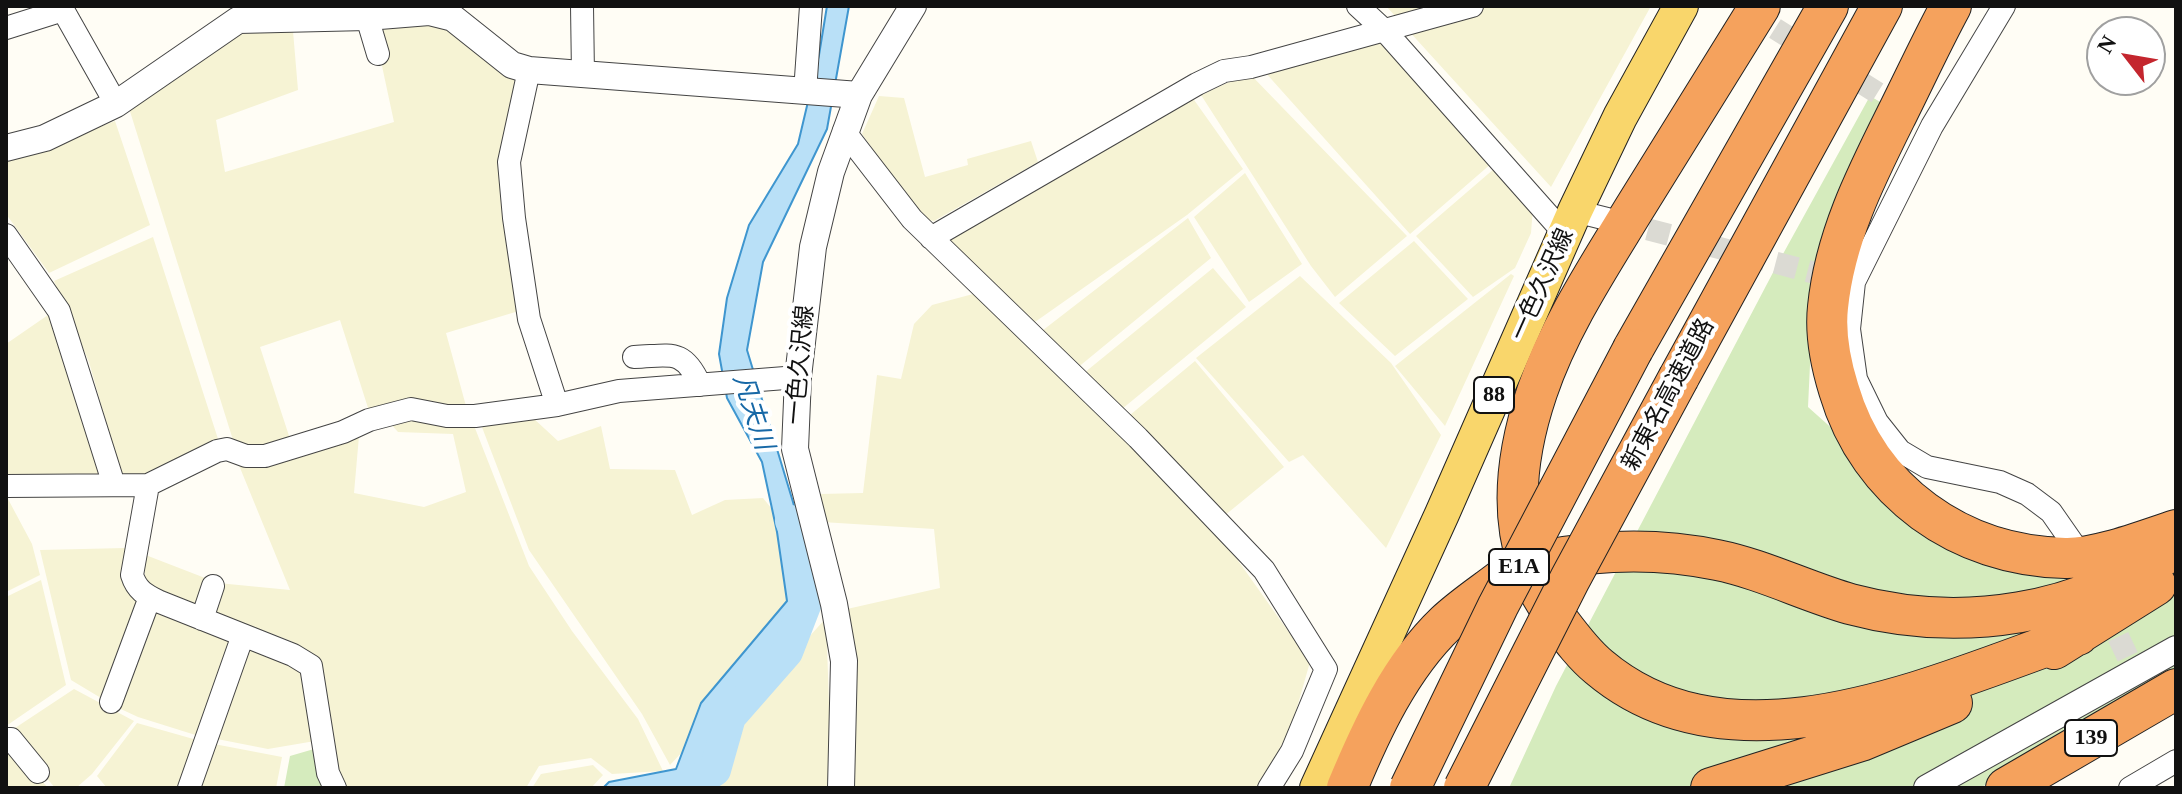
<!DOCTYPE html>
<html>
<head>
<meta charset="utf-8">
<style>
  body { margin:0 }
  #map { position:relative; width:2182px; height:794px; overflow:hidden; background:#fffdf5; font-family:"Times New Roman",serif }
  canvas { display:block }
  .frame { position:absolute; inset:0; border:8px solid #111; pointer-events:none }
  .north { position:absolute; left:2086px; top:16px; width:80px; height:80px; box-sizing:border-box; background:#fff; border:2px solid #a0a0a0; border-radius:50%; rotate:301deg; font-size:22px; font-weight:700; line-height:32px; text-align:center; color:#111 }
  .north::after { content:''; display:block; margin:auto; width:28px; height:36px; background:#c4262e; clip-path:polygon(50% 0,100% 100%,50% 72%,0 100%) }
</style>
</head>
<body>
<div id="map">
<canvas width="2182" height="794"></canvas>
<div class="frame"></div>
<div class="north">N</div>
</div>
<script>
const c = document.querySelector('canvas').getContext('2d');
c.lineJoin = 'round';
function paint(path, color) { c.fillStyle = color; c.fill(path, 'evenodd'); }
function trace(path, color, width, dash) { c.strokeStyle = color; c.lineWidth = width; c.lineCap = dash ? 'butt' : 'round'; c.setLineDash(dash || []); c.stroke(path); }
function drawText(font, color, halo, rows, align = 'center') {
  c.font = font + ' "Times New Roman","Noto Sans JP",serif'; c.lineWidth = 8; c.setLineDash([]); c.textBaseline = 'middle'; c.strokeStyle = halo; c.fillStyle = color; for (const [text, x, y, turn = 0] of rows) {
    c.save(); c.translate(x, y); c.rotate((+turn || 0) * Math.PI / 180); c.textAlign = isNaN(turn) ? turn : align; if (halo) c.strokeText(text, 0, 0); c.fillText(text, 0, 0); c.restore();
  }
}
paint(new Path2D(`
  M1386,6H1651L1551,187Z
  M433,22L457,34L515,77L503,165L522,310L446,333L466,406L413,401L369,411L340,320L260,347L291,442L259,451L233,440L128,105L237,34L293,31L298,90L216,120L225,172L394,122L382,66L378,28Z
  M1382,41L1492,163L1410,234L1264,71Z
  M1249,73L1407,236L1335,297L1311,266L1201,95Z
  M879,96L904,98L925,177L968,165L967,159L1031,141L1038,162L934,221L923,219L862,134Z
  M1192,97L1243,169L1187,215L1035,322L986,277L943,242Z
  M115,121L150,225L49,273L6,214V157L47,147Z
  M1495,168L1533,207L1531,233L1515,268L1473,297L1416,236Z
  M1245,173L1302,264L1249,302L1194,217Z
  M1188,218L1211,258L1076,369L1038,334Z
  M153,237L219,442L154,478L121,475L89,362L54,281Z
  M1414,241L1468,299L1395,356L1339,303Z
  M1213,268L1246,307L1122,409L1084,373Z
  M1511,274L1514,276L1445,426L1395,366Z
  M1300,276L1391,363L1441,435L1386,548L1303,455L1289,462L1196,358Z
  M973,294L1124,436L1222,538L1310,662L1292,725L1259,788H851L847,609L940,588L934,529L822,522L820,494L863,493L877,375L901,379L914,324L932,305Z
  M48,315L55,321L105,480L6,478V344Z
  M1195,361L1284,467L1224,516L1130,415Z
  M407,416L473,423L529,566L572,631L638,719L663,771L612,774L591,758L539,766L526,788H344L336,768L318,661L291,641L146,586L143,554L218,583L290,590L236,458L359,436L354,493L424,507L466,492L453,434L398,432L390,423Z
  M532,417L558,441L601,426L610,469L675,470L692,515L725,500L763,498L784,524L800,583L684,750L670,765L642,714L529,550L480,422Z
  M8,499L32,544L40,575L6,592V500Z
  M125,548L128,590L143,608L106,701L71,680L40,550Z
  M41,580L66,685L6,726V597Z
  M158,611L239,641L205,738L138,717L110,704L147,614Z
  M826,618L832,788H703L718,779L732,733L757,695Z
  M245,645L297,666L309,686L315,741L268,749L212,738Z
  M74,689L134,721L92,774L76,788H55L9,732Z
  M137,723L204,742L191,788H107L97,776Z
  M6,739L48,788H6Z
  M214,744L282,757L276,788H200Z
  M593,765L603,775L591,788H532L541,774Z`), '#f6f3d4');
paint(new Path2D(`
  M1870,96L1892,109L1812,323L1808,407L1965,547L2088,587L2176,531V672L1980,788H1509L1556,686L1778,263Z
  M314,749L329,788H284L290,756Z`), '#d5ebbd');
const water = new Path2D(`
  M827,6H849L827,129L763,262L747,350L793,502L814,582L813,608L791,641L726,712L715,770L681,788H603L609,782L676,769L701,703L787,601L777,532L762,462L727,398L719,354L727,298L749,225L798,144L819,55Z`);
paint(water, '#b9e0f7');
trace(water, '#3f96cf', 2);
trace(new Path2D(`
  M687,788L715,770L730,717L787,652L816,577L791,521`), '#b9e0f7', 32);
trace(new Path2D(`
  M1747,11L1908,112
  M1616,221L1842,280
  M2104,607L2135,672`), '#dbdad3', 22, [22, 11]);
const minor = new Path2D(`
  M582,6L583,75
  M1358,6L1385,31L1565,234
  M2004,6L1932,126L1854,282L1849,329L1856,379L1877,422L1900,451L1927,467L2000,482L2027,494L2051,512L2074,545
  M367,17L378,54
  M6,28L63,10L116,104
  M529,70L509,162L514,218L529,319L557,405
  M805,92L811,6
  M844,131L912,219L1138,438L1264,570L1326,669L1292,751L1269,788
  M1575,211L1607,219
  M6,235L59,311L114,485
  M931,238L1197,84L1224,71L1251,67L1472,6
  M634,357C670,356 683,347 700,385
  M148,485L132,575C137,591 146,595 160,602L293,655L311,666L328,773L335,788
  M6,486L148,485L217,451L227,449L246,456H265L343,432L369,420L411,409L447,416H475L557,405L619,391L798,377
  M202,619L213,586
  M111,702L150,597
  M6,739H11L38,772
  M189,788L243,635
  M2130,788L2176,761`);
const tertiary = new Path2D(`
  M6,148L45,138L116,104L238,20L367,17L429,12L453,18L512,65L529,70L859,95
  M841,788L844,661L834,604L795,449L798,377L813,247L831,172L859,95L913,6
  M1927,788L2176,649`);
const primary = new Path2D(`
  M1317,788L1442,514L1575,211L1620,117L1681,6`);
const motorway = new Path2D(`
  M1760,6C1718,74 1676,142 1634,209C1598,268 1559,327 1537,392C1511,469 1505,552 1558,620C1570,636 1583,654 1599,667C1734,781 1936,684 2078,635
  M1951,6C1932,41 1915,78 1897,114C1866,176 1835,237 1828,307C1825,334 1831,364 1839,390C1869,492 1960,556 2065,558C2097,559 2145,540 2176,530
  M1633,349L1828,6
  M1679,377L1882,6
  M1547,560C1604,549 1660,548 1717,560C1762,569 1805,591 1850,604C1962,634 2081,615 2176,547
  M2054,649L2156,585
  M1347,788C1371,730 1400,667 1446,623C1464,606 1486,592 1505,577
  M1711,788L1861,741L1952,703
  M2006,788L2176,689`);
trace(minor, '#444', 24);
trace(tertiary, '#444', 28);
trace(primary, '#222', 36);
trace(motorway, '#222', 42);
trace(minor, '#fff', 22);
trace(tertiary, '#fff', 26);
trace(primary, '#f9d66b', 34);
trace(motorway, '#f5a25d', 40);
const motorwayBridge = new Path2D(`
  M1410,788L1498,606L1633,349
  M1464,788L1570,579L1679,377`);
trace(motorwayBridge, '#222', 42, []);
trace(motorwayBridge, '#f5a25d', 40);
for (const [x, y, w] of [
  [1494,395,40],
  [1519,567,60],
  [2091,738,52]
]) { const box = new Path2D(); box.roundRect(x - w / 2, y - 18, w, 36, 6); c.fillStyle = '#fff'; c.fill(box); trace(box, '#111', 2); }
drawText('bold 22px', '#111', null, [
  ["88",1494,395],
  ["E1A",1519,567],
  ["139",2091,738]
]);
drawText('24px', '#111', '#fff', [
  ["一色久沢線",1543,285,-66],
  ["一色久沢線",801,365,-85],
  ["新東名高速道路",1669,395,-62]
]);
drawText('italic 26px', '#1768a6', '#fff', [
  ["凡夫川",752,412,72]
]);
</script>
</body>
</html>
